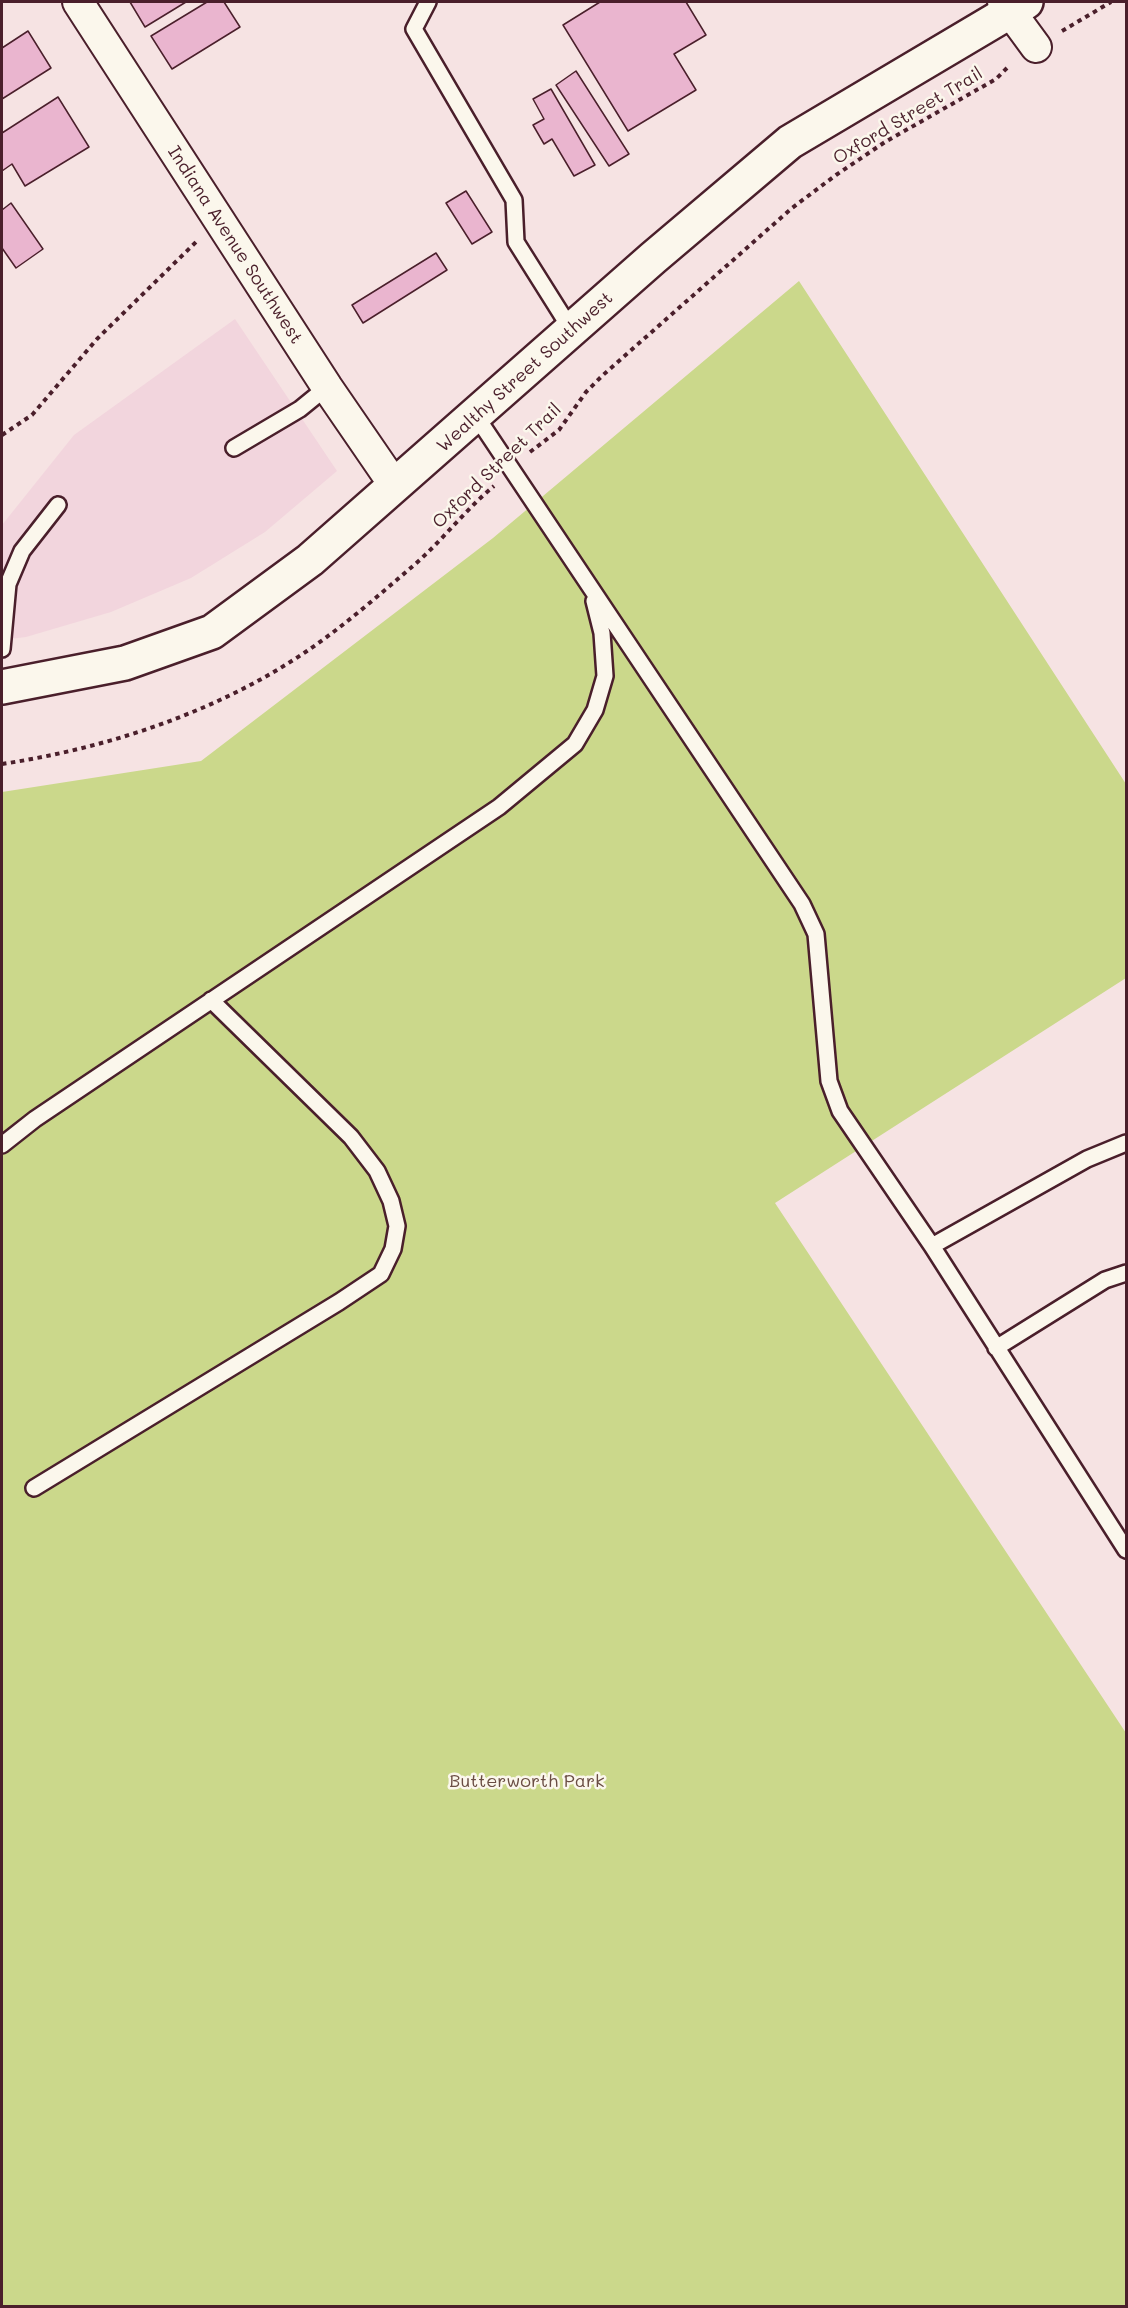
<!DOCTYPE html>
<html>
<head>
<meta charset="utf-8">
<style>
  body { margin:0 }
  #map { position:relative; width:1128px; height:2308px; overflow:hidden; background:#f6e3e3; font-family:Mali,sans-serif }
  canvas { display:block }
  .frame { position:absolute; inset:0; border:3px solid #4a1f2b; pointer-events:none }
</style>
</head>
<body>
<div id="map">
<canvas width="1128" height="2308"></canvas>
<div class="frame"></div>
</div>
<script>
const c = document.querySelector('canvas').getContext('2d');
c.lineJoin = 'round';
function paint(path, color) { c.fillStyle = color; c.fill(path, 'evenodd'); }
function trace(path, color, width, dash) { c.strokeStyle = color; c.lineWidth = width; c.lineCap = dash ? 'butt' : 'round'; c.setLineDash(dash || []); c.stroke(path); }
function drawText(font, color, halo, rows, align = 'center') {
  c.font = font + ' Mali,sans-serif'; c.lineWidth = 5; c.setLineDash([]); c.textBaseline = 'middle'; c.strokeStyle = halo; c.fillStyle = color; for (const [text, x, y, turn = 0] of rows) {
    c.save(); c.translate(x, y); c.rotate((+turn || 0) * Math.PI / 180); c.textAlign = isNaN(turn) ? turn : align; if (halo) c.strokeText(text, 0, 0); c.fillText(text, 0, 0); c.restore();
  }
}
paint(new Path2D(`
  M235,319L337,471L265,532L191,578L111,612L26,637L2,640V525L74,435Z`), '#f2d5dd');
paint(new Path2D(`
  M799,281L1126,784V978L775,1203L1126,1733V2306H2V792L201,761L493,538Z`), '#cbd88b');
const building = new Path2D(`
  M130,2H186L145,27Z
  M207,2H224L240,27L172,69L151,36Z
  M600,2H686L706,35L674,54L696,90L628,131L563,25Z
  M28,31L51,68L2,99V48Z
  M576,71L629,154L609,166L556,85Z
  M551,89L595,165L574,176L552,139L544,144L533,125L544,119L533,99Z
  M58,97L89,147L25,186L12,164L2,171V133Z
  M466,191L492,232L472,244L446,203Z
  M11,203L43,249L16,268L2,248V210Z
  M436,253L447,270L363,323L352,305Z`);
paint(building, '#eab5cf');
trace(building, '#4a1f2b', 1.5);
const service = new Path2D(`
  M428,2L414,29L514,200L516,242L572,331
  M476,416L802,904L816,934L829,1081L840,1111L932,1246L1126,1550
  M234,448L300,409L327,387
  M2,649L8,584L22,551L58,505
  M2,1145L35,1119L499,807L575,744L595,710L605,676L602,633L594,601
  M932,1246L1087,1159L1126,1143
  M996,1348L1105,1280L1126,1273
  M34,1488L339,1302L381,1274L393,1249L397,1226L391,1201L377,1171L351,1137L211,1000`);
const minor = new Path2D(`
  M78,2L327,387L395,486
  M1003,2L1036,47`);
const secondary = new Path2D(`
  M2,687L125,663L212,632L310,560L653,258L790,142L1026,2`);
trace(service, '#4a1f2b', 20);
trace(minor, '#4a1f2b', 34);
trace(secondary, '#4a1f2b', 38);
trace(new Path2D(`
  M1062,31L1111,2
  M2,435L32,415L97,339L196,242
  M530,452L559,430L586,392L603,375L792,208L836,175L885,142L996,79L1009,66
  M2,764C108,748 217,712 307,651C344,626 379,595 413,566C442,541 465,510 494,486`), '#4a1f2b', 4, [4.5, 4.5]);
trace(service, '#fbf7ec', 15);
trace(minor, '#fbf7ec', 30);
trace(secondary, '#fbf7ec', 33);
drawText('18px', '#4a1f2b', '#fbf7ec', [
  ["Oxford Street Trail",908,116,-31],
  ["Indiana Avenue Southwest",235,245,57],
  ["Wealthy Street Southwest",525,372,-42],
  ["Oxford Street Trail",497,466,-44]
]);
drawText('18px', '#6a4d43', '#fbf7ec', [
  ["Butterworth Park",527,1781]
]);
</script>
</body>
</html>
